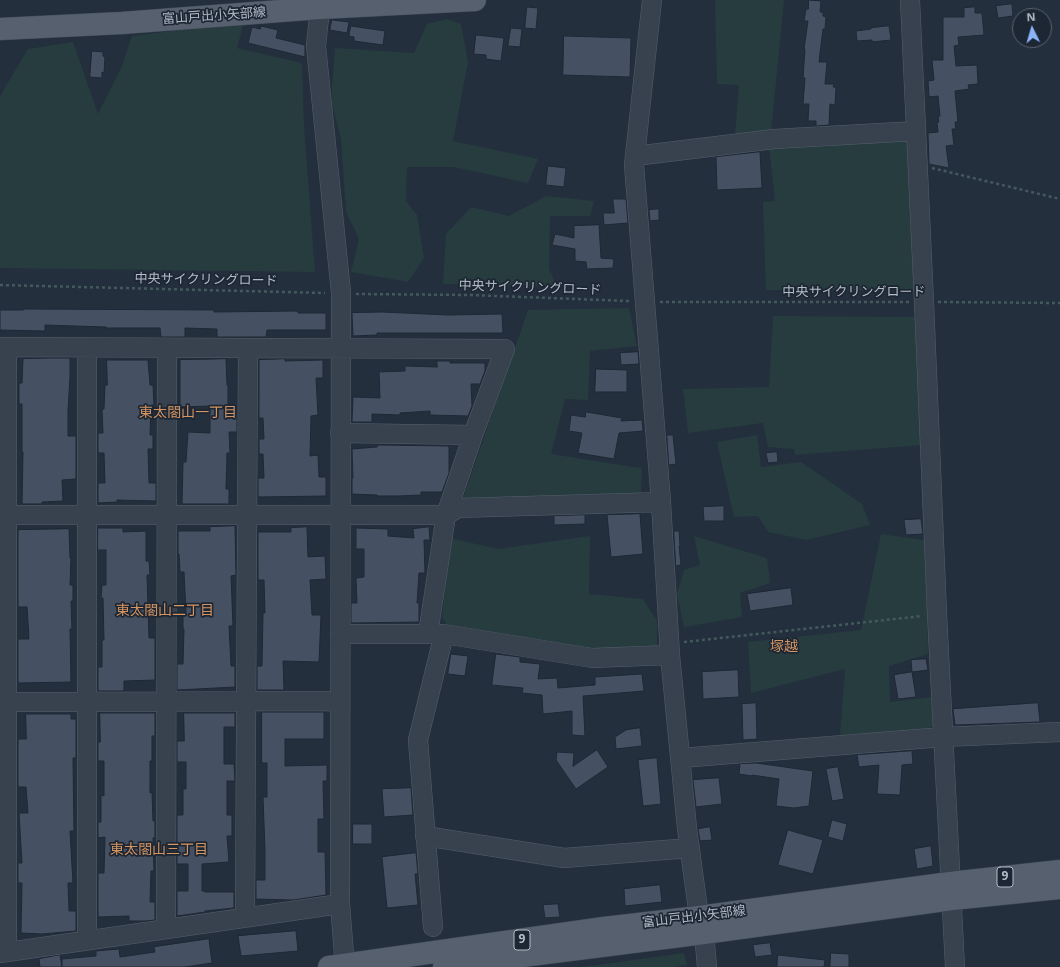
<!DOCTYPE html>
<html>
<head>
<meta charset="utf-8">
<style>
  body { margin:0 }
  #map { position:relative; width:1060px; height:967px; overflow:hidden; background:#242f3e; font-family:"Open Sans",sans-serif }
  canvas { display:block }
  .north { position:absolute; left:1012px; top:8px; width:40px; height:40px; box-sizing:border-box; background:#1d2633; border:1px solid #59626f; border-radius:50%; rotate:355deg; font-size:11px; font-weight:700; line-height:16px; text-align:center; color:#b4bcc9 }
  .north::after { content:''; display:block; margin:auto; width:14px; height:18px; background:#8ab4f8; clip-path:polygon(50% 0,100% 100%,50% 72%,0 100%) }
</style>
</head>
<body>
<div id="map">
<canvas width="1060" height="967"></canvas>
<div class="north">N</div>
</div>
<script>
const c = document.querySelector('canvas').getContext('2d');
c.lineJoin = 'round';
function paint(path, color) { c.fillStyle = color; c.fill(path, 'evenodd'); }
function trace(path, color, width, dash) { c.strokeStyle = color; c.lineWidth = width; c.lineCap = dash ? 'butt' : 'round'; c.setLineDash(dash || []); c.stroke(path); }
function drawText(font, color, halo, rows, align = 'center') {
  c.font = font + ' "Open Sans","Noto Sans JP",sans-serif'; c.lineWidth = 3.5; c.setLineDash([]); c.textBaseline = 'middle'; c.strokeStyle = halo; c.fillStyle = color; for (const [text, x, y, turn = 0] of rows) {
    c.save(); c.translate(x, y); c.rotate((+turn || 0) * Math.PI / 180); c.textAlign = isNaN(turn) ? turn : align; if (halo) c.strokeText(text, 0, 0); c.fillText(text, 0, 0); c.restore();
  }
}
paint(new Path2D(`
  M715,0H784L771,133L735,134L739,85L717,84Z
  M447,19L461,24L468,62L453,141L538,159L528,183L454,167H407L406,201L417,215L424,258L408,282L351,272L359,239L346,212L341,139L332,104V85L335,48L414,53L427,24Z
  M244,22L237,48L302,63L304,126L315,272L0,268V96L28,49L73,42L98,114L122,66L132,36Z
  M907,137L915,290H766L763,202L775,201L769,146Z
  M546,196L594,201L590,216H550L549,269L557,286L443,284L446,234L471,207L509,216Z
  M629,308L637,346L590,351L588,400L565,399L551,454L633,467L642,468L641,494L462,501L528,310Z
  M773,316L916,317L922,445L795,455L794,449L768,447L763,423L688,433L683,389L769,387Z
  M757,435L761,467L801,462L862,504L870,525L806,540L768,532L758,516L734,517L717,442Z
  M881,534L924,540L927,605L928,654L889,666L890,702L933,697V727L902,733L840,735L845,669L751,693L748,642L861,630Z
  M590,536L589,594L643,599L657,621V647L591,649L450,628L442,618L450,538L498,549Z
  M694,536L767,558L770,583L740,593L742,617L684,627L677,594L684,570L700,565Z
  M684,953L687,965L674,967H583Z`), '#263c3f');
const building = new Path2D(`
  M809,0L821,1L820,12H823V16L826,17L825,29H823L819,62H827L825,84H834L833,87H836L835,105L830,104L829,125L816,126V121H808L809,104H803L805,78H803L805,49H804L808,21H804L806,9H808Z
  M1012,4L1013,16L998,18L996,6Z
  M527,7L538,8L536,29L525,28Z
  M975,7V13H982L984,35L958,37L959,45L954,46L956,66L977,65L978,84L968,85L969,89L955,91L958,122H955L956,129H952L954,145L946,146L949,168L929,164L928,133L938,132L937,122H939L938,117L940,116L938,96L929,97L928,81L934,80L932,60H943V17H964V8Z
  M332,20L349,22L347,33L330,30Z
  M261,26L278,30L276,38L305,45V57L248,43L252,27L260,29Z
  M351,26L385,31L383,45L354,41V37L349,36Z
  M889,26L891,40L872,42V40L857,41L856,31L871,29V28Z
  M511,28L522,29L520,47L508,46Z
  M476,35L504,38L501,61L486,59V55L474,54Z
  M564,36L631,38L630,77L563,75Z
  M92,51L103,52V56L105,57L104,73L102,72V78L90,77Z
  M760,152L762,188L717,190L716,157Z
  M548,166L566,168L564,187L546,185Z
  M613,199H626L628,223L604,225L603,213H614Z
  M659,209V220L650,221L649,210Z
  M599,225L601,258L614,259L613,268L587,269L586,262L575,261V249L552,245L555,234L574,238V226Z
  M23,309L214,310V312L298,311V313H326V330H267L266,337H217V329L185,328V337H161L160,328H106V327L45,325V331L0,330V310H23Z
  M382,312L448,315L502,314L503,333H377V335L353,336L352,313Z
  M638,352L639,364L621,365L620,353Z
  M50,358H70V377L68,410V436H76V479L62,480L63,501L42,502V504H22L23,452H22V404H19V383H22L23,359Z
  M226,359L227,385H228V412H237V432H229L230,453H227L226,489H229V504H182L183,462H186L188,432L210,433V406L180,407V360Z
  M285,359V361L323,360V378H316L318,415L311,416L310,456L318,455L319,477H326V496L258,497V478H264L263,454H259V439H264L263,418H259V360Z
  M107,360H148L150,385H153L154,405H151L150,435H153V449H148L149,483H156V501L117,500V502L98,503V483H105L104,453H98V433H103L102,409H104L105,385H107Z
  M437,361H450V363H485V371L480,384H471L472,406L468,416L430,415V411L400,413V415L372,414V422H352L353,397L380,398L379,372L405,371V366L437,367Z
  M596,369L627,370V392H595Z
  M586,412L622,418L621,421L642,420L643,431L619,433L614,459L578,453L582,433L569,431L571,415L585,417Z
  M667,435H673L676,464L669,465Z
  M377,445L449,446V473L442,492H421V495L398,496H377V495L352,494V478H353L352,449L377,447Z
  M777,452L778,462L768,463L766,453Z
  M724,506V521H704L703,507Z
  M640,514L643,554L611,557L607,515Z
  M585,515V524L554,525V516Z
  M921,519L923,534L906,535L904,520Z
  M235,526L236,575L231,576L233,626H229L231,666H235V687L177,690V664H183L184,629H183V612H186L184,572H180L179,554H178V531H210V527Z
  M307,527L308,557L325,556L326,579L310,580L312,615H321L319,662L283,661L284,690H257V666H262L263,613H265L264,580H258V532H291V528Z
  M429,527L430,540H424L425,573H419L417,603H419V622L351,623V603H357L356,578L364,577V549H356V528L388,529V536L414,538L413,529Z
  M98,528H123V532L146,531V561H149L150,575H147L149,638H155V680L124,681V691H98V667H102V640H104L103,598H101L102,585H106V550H98Z
  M69,529L70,558H71L70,585H73V601H71L72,629H70L71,682L18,683V639H29L27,607H18V530Z
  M674,531H679L680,546H679L681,565L676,566Z
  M791,588L793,605L750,611L747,594Z
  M451,654L468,656L465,676L448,674Z
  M496,654L520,657V662L540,664L538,679L557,678L558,688L595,685V677L642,674L644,691L583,696L585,736L572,735V711L543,714L542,695L522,693L523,688L492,685Z
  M926,659L928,670L912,672L911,660Z
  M738,670L739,697L703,699L702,672Z
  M912,672L916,697L898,699L894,675Z
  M756,703L757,739L743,740L742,704Z
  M1038,703L1040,722L955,725L953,709Z
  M262,712H324V739H285V766L327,765V781H323L324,819H318V852H325L326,895L293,900L256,899V880H265V850L263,797H267V763H262Z
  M100,713H155V736H152V761H150V793L152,792L153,821H155V838H153L154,871H151L150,902H155V920L145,921H129V916L98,917V873H104L105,837L98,838V822H101V795L104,796V761H98V742H100Z
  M184,713H235V727H224V764H234L235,781H227V815H232V836H227L229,862L202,864V891H204L205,892H234V908L205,911V912L177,916V891H188V864H177V815H183V789H186V762H177V741H184Z
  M26,714H71V719H76V758H73L74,831H70L73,883H68L69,911H76V931L42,934L21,933L22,883H18V863H22L19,813H28L26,787H18V739H26Z
  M640,728L642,746L616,749L615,737L626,730Z
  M597,750L608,767L576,789L556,760L557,752L574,753L573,766Z
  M912,751L913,764L902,765L900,795L877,794L879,765L859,767L857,755Z
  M657,758L661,804L643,806L638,760Z
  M756,763L813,771L809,806L794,808L776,806L779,779L752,775V776L739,774L740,764Z
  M838,767L844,799L832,801L826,769Z
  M719,778L722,804L696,807L693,780Z
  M411,788L413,815L384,817L382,789Z
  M832,820L847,824L843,841L828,837Z
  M353,824H372V844H353Z
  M710,827L712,840L700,841L698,829Z
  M788,830L823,840L813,874L778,865Z
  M931,846L933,866L917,869L914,849Z
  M416,853L418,874H415L418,905L387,908L382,857Z
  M660,885L662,902L625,906L624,889Z
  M558,904L560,917L545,918L543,905Z
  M296,931L298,951L241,956L238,936Z
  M209,939L212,963L185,967H62V959L96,956V951L119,949L120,957L155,952L154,947Z
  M770,943L772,955L755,957L753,945Z
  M831,953L849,954V967H830Z
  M60,955L62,967H40L39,959Z
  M778,955L825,960L824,967H777Z`);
paint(building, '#455162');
trace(building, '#1f2835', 1);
const minor = new Path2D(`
  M323,0L320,8L316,46L341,293L340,904L345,967
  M652,0L634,165L661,502L670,655L687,828L699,917L704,933L707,967
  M910,0L924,302L937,614L955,967
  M635,156L774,139L916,131
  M0,347L505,349L473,435L446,515L428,634H340
  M7,347V952
  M340,433L473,435
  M0,515H446L458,508L661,502
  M432,634H444L592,658L670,655
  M0,702L340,701
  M681,758L943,737L1060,732
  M425,836L564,858L690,848
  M245,918L248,348
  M433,927L418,740L444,634
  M166,929L167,348
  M87,940V348
  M0,953L340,904`);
const major = new Path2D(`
  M0,29L122,23L320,8L475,0
  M444,966L704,933L952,899L1060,888
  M329,967L604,928L699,917L950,883L1060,871`);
trace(minor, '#565f6c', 20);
trace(major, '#414a57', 23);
trace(new Path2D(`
  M932,168L1060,199
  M0,285L325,293
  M356,294L470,295L629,301
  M660,302H909
  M938,302L1060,303
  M684,642L922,616`), '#44595c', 2.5, [3, 3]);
trace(minor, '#38414e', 19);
trace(major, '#56606e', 22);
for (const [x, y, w] of [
  [1005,877,16],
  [522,940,16]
]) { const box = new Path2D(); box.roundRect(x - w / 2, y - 10, w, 20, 3); c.fillStyle = '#1d2633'; c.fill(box); trace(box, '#b4bcc9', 1); }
drawText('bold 12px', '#b4bcc9', null, [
  ["9",1005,877],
  ["9",522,940]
]);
drawText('13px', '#b4bcc9', '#1d2633', [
  ["富山戸出小矢部線",214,16,-4],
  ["中央サイクリングロード",206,280,1],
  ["中央サイクリングロード",530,288,2],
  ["中央サイクリングロード",854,292],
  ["富山戸出小矢部線",694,917,-7]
]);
drawText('14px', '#d59563', '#1d2633', [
  ["東太閤山一丁目",188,413],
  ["東太閤山二丁目",165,611],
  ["塚越",784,647],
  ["東太閤山三丁目",159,850]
]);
</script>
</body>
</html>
